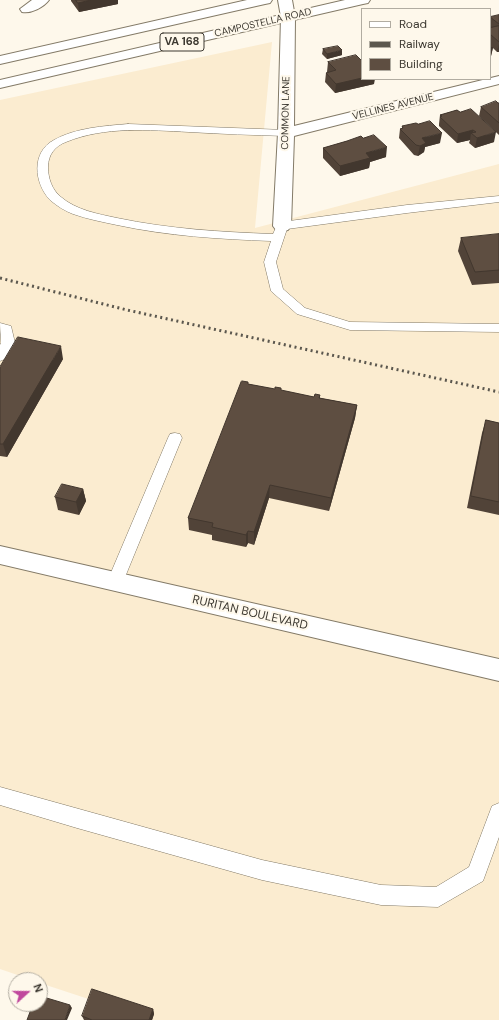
<!DOCTYPE html>
<html>
<head>
<meta charset="utf-8">
<style>
  body { margin:0 }
  #map { position:relative; width:499px; height:1020px; overflow:hidden; background:#fef8eb; font-family:"DM Sans",sans-serif }
  canvas { display:block }
  .legend { position:absolute; left:361px; top:8px; width:130px; height:72px; box-sizing:border-box; background:#fef8eb; border:1px solid #b1aca1; margin:0; padding:5px 7px; list-style:none; font-size:12px; color:#3d3931 }
  .legend li { display:flex; align-items:center; gap:8px; height:20px }
  .legend b { width:20px; border:1px solid #b1aca1 }
  .north { position:absolute; left:8px; top:972px; width:40px; height:40px; box-sizing:border-box; background:#fef8eb; border:1px solid #b1aca1; border-radius:50%; rotate:69deg; font-size:11px; font-weight:700; line-height:16px; text-align:center; color:#3d3931 }
  .north::after { content:''; display:block; margin:auto; width:14px; height:18px; background:#c0489d; clip-path:polygon(50% 0,100% 100%,50% 72%,0 100%) }
</style>
</head>
<body>
<div id="map">
<canvas width="499" height="1020"></canvas>
<ul class="legend">
<li><b style="height:5px;background:#fff"></b>Road</li>
<li><b style="height:5px;background:#5b574e"></b>Railway</li>
<li><b style="height:11px;background:#5e4e41"></b>Building</li>
</ul>
<div class="north">N</div>
</div>
<script>
const c = document.querySelector('canvas').getContext('2d');
c.lineJoin = 'round';
function paint(path, color) { c.fillStyle = color; c.fill(path, 'evenodd'); }
function trace(path, color, width, dash) { c.strokeStyle = color; c.lineWidth = width; c.lineCap = dash ? 'butt' : 'round'; c.setLineDash(dash || []); c.stroke(path); }
function drawText(font, color, halo, rows, align = 'center') {
  c.font = font + ' "DM Sans",sans-serif'; c.lineWidth = 4; c.setLineDash([]); c.textBaseline = 'middle'; c.strokeStyle = halo; c.fillStyle = color; for (const [text, x, y, turn = 0] of rows) {
    c.save(); c.translate(x, y); c.rotate((+turn || 0) * Math.PI / 180); c.textAlign = isNaN(turn) ? turn : align; if (halo) c.strokeText(text, 0, 0); c.fillText(text, 0, 0); c.restore();
  }
}
paint(new Path2D(`
  M272,42L255,228L499,164V1020H152L40,983V980H32L0,969V100Z`), '#fbecd0');
const lane = new Path2D(`
  M128,124L286,130L291,133L286,136C254,135 221,134 189,132C149,130 105,126 66,142C55,146 48,155 48,167C48,178 52,190 61,197C76,210 98,214 117,218C169,229 221,232 273,234L278,223L282,222L407,205L499,196V202L407,213L287,229L276,262L283,289L305,308L350,322L499,324V332L350,330L297,314L271,291L264,262L271,241C219,239 168,236 117,225C103,222 87,219 73,214C65,211 57,206 50,200C34,183 31,152 54,140C75,128 104,126 128,124Z
  M0,323L11,326L15,343L5,359L0,361V345L1,343Z
  M175,433L180,434L182,438L123,582L121,587L115,589L109,587L107,582L168,438L170,434Z
  M0,787L262,860L381,885L436,887L469,867L492,806L499,803V837L483,881L438,907L381,905L262,880L77,828L0,805Z`);
const street = new Path2D(`
  M32,0H49C44,7 31,14 22,12L20,9Z
  M278,0H292L295,17L294,126L499,76V84L294,136L291,226L288,230L282,231L276,230L273,226L278,133L281,17Z
  M0,546L499,659V681L0,564Z`);
const primary = new Path2D(`
  M247,0H272L270,3L265,4L0,64V56Z
  M345,0H370L368,3L363,4L0,88V80Z`);
trace(lane, '#837a67', 1);
trace(street, '#837a67', 2);
trace(primary, '#837a67', 2);
paint(lane, '#fff');
paint(street, '#fff');
paint(primary, '#fff');
trace(new Path2D(`
  M0,278L127,310L499,392`), '#5b574e', 3, [2, 3.5]);
paint(new Path2D(`
  M71,0H118V4L79,12L71,1Z
  M499,15V52H497L493,48L491,56H490V17Z
  M323,49L342,55L327,59L322,54Z
  M328,62L374,84L335,93L325,82L326,73L328,72H327Z
  M498,103H499V135L479,116L481,107Z
  M457,110L494,142L475,148L469,143L470,140L457,143L439,126V124L440,115Z
  M402,126L440,143L425,147L424,152L418,156L414,155L399,138L400,129L402,128Z
  M347,141L386,157L370,162L369,168L340,176L323,158V148Z
  M499,234V283L472,285L458,251L461,238Z
  M63,359L7,457L0,456V367Z
  M248,384L314,397L320,395V398L357,405L355,418L329,511L269,498L254,545L248,543L246,547L212,540V535L189,530L188,518Z
  M486,420L499,423V515L467,508L482,433Z
  M83,489L86,501L79,515L58,510L55,497Z
  M153,1009L154,1014L152,1020H84L82,1016Z`), '#514338');
paint(new Path2D(`
  M91,0H118V4L79,12L78,3Z
  M499,44V52H497Z
  M490,47H493L491,56H490Z
  M342,50V55L327,59V54Z
  M362,78V79H375L374,84L335,93L336,84Z
  M473,130V134L471,133L470,140L457,143L458,134Z
  M496,132L494,142L475,148L477,138Z
  M442,133L440,143L425,147L424,152L418,156L420,146L422,138Z
  M387,147L386,157L370,162L369,168L340,176V166L366,153Z
  M61,346L63,359L7,457L3,444Z
  M357,405L355,418L329,511L331,498Z
  M270,485L269,498L254,545V532Z
  M83,489L86,501L79,515L76,502Z
  M248,531V543L246,547V535Z
  M70,1005L72,1008L67,1020H65Z
  M153,1009L154,1014L152,1020H149Z`), '#42372e');
const building = new Path2D(`
  M76,0H91L78,3Z
  M499,15V24L490,17Z
  M499,26V42L490,34V28Z
  M338,46L342,50L327,54L323,49Z
  M356,55L362,61V78L336,84L326,73L336,70L328,62Z
  M496,101L498,103H499V123L481,107Z
  M471,109L496,132L477,138L471,133L476,132L473,130L458,134L440,117L442,116L440,115L457,110L460,112Z
  M430,121L442,133L422,138L426,143L420,146L416,145L400,129L403,128L402,126L416,123L418,124Z
  M374,135L387,147L366,153L370,158L340,166L323,148L347,141L361,136L363,138Z
  M499,234V270L475,272L461,238Z
  M18,337L61,346L3,444H0V367Z
  M242,381L248,382V384L275,389V387L281,388V390L314,397L315,394L320,395L319,398L357,405L331,498L270,485L254,532L248,531L246,535L212,527L213,523L188,518L241,382Z
  M486,420L499,423V502L471,496Z
  M62,484L83,489L76,502L55,497Z
  M92,989L153,1009L149,1020H92L82,1016Z
  M40,996L70,1005L65,1020H27L33,1004H40Z`);
paint(building, '#5e4e41');
trace(building, '#42372e', 1);
drawText('10px', '#3d3931', '#fef8eb', [
  ["CAMPOSTELLA ROAD",263,23,-13],
  ["VELLINES AVENUE",393,107,-14],
  ["COMMON LANE",286,113,-89]
]);
for (const [x, y, w] of [
  [182,42,44]
]) { const box = new Path2D(); box.roundRect(x - w / 2, y - 9, w, 18, 3); c.fillStyle = '#fef8eb'; c.fill(box); trace(box, '#3d3931', 1); }
drawText('bold 11px', '#3d3931', null, [
  ["VA 168",182,42]
]);
drawText('12px', '#3d3931', '#fef8eb', [
  ["RURITAN BOULEVARD",250,613,13]
]);
</script>
</body>
</html>
